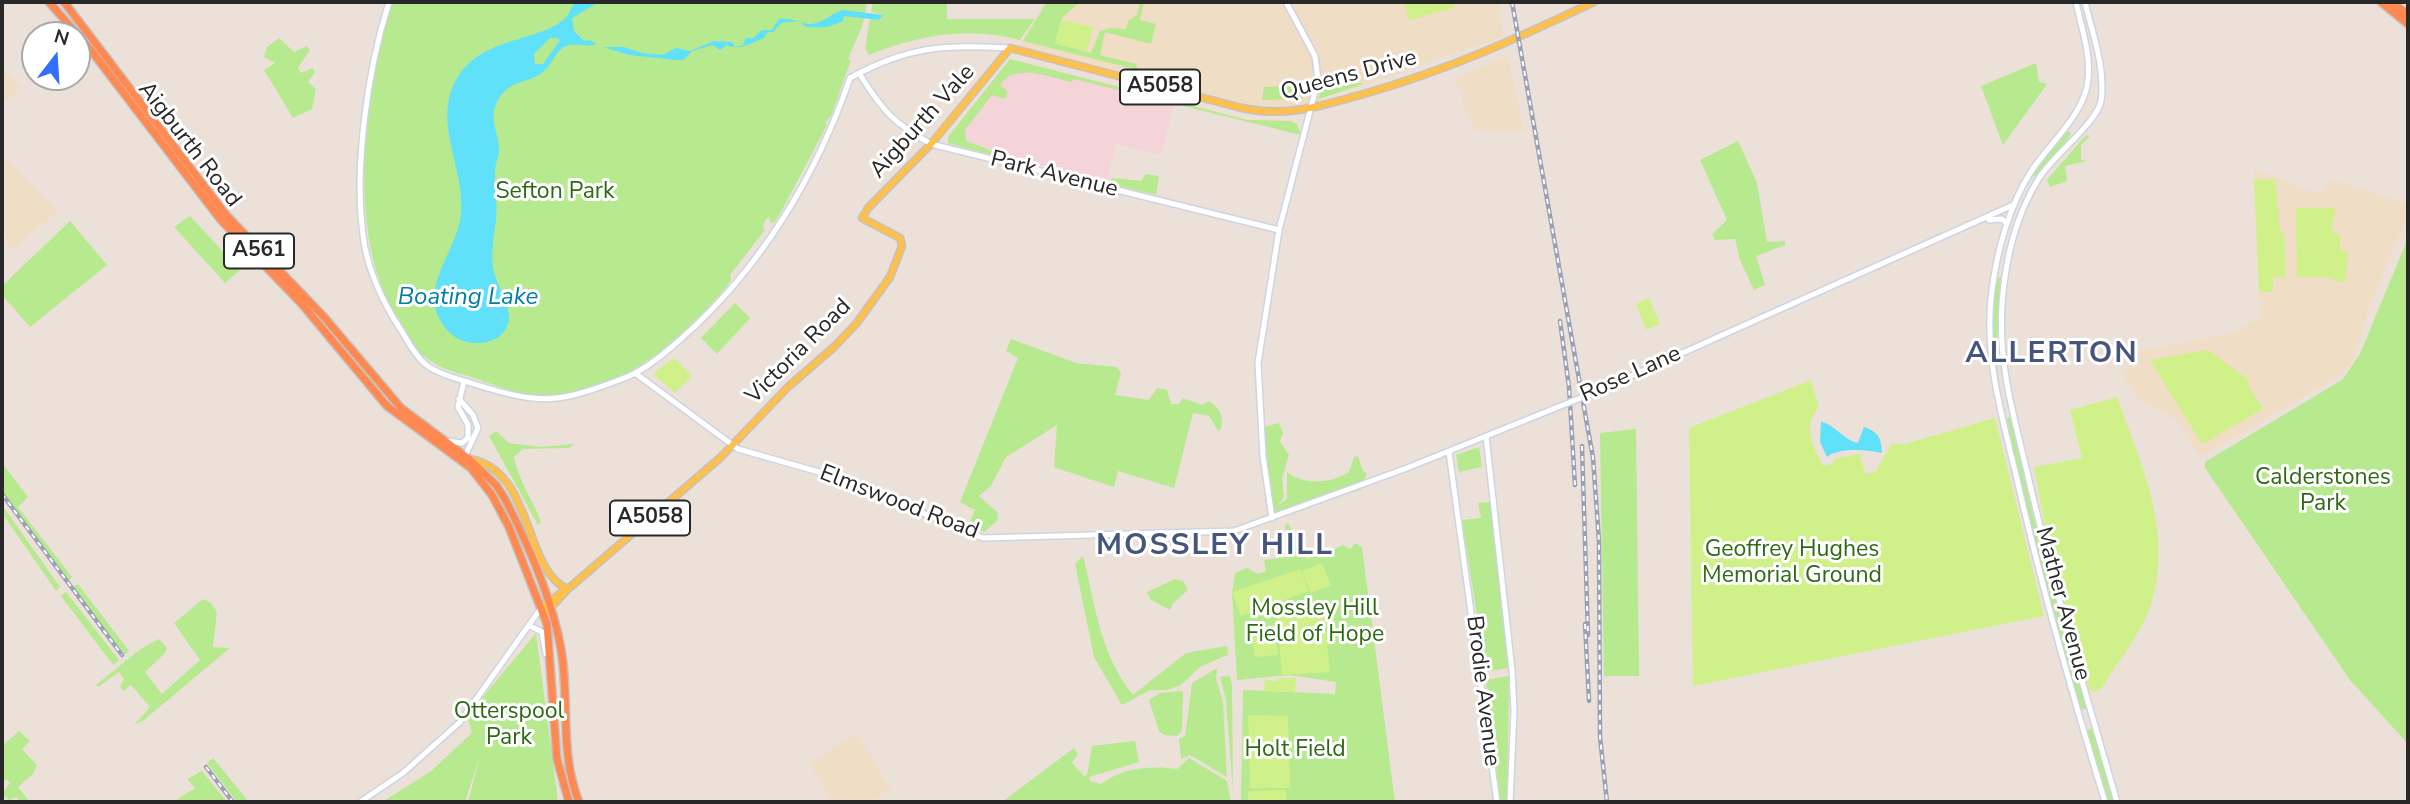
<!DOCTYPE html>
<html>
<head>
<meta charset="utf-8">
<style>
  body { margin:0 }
  #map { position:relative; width:2410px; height:804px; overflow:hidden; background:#ece1d8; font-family:"Nunito Sans",sans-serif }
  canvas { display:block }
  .frame { position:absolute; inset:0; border:4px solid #282828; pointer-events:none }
  .north { position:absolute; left:21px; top:21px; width:70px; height:70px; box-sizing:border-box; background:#fff; border:2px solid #a9a9a9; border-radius:50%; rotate:17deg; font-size:19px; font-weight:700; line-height:28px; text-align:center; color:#282828 }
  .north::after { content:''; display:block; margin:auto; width:24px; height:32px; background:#326fff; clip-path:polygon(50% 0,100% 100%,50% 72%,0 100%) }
</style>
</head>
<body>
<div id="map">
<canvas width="2410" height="804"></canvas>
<div class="frame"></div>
<div class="north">N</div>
</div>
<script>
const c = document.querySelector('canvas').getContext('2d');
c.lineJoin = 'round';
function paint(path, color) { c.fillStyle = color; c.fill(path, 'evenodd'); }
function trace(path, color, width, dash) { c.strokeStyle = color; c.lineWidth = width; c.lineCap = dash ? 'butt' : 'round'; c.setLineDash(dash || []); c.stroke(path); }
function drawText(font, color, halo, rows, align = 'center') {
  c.font = font + ' "Nunito Sans",sans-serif'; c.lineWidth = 6; c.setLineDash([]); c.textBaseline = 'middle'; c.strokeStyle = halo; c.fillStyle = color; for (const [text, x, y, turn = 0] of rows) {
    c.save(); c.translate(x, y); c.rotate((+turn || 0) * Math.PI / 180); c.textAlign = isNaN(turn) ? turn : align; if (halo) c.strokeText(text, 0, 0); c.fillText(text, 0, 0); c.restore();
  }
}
paint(new Path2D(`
  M1045,2H1498L1504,37L1313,102L1311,109L1276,114L1017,50Z
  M1508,55L1524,131H1477L1463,107L1462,90H1458L1456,78Z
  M2,69L21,88L2,104Z
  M7,159L58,211L11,251L2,226V165Z
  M2254,169L2321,195L2329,179L2408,204V214L2370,305L2353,362L2341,375L2200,457L2177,420L2139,400L2121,371L2140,366L2139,351L2233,333L2260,317Z
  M857,733L891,789L869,802H832L809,763Z`), '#f0ddc5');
paint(new Path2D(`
  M1010,59L1175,101L1161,155L1116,144L1107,182L948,143V137Z`), '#f4d4d9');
paint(new Path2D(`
  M392,2H867L863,24L848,59L851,60L831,116L825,123L827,125L781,212L774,223L770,222L769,216L763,224L764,231L730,275L731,280L726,287C684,337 624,391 556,396C526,398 500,387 474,378C460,373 446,371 434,363C405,347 385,300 376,270C352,185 368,85 392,2Z
  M873,2H947V19H1035L1020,40C968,26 918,35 869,55L865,48L870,19L879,20L883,15L871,12Z
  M1047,2H1080L1063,17L1055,43L1091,53L1100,31L1110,28L1126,29L1129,20L1137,15L1140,2H1144L1140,20L1156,24L1151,44L1105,32L1100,55L1136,64L1138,70L1023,41Z
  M279,38L294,52L307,46L310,50L298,68L301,73L312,68L315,72L308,82L316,89L312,109L293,118L264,70L275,63L264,57L267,47Z
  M1010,59L1248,120L1291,121L1297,124L1301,135L1074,79L1072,82C1050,78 1016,62 1000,85L1008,92L1005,99L992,95L965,130L966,141L995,152V156L948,143V137Z
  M2036,63L2039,82L2047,84L2003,145L1981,86Z
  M1321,82L1360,83L1363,84L1319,99Z
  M1303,83V99L1262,100L1264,87L1298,86Z
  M2066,129L2071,134L2038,177L2032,176Z
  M2086,135L2090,136L2081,145V160L2086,161L2065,166L2067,181L2050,187L2047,180Z
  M1738,141L1757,183L1767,242L1785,241V245L1756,256L1765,285L1754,290L1740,260L1735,239L1715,240L1712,234L1727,220L1700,160Z
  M1146,174L1159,176L1156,195L1110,184L1112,178L1141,181Z
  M190,216L240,270L225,283L174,227Z
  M70,221L107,265L30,327L2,295V286Z
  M2408,238V744L2350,680L2205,468V462L2342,380L2360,354Z
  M1996,277L2003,278L1996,345L1999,385L1993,329Z
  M735,303L750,318L717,354L701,338Z
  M1011,339L1076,363L1117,367L1121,373L1115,395L1149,400L1157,388L1167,390L1171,404H1179L1183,398L1202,405L1209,401C1220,408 1224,417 1221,429L1218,431L1209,416L1193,413L1174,488L1118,471L1114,487L1054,467L1057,425L1006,457L991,486L979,496L998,513L997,521L984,532L970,522L975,510L960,502L1018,358L1006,351Z
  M2010,417L2039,541L2087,708L2081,710C2054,614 2025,517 2007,418Z
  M1279,423L1283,433L1280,442L1289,455L1282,478L1284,497L1278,505L1287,499V472C1303,486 1332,483 1349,472L1354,457L1358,456L1363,471L1367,473L1361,490L1273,514L1264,427Z
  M1636,429L1639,676H1604L1600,433Z
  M496,431L509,443L541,447L574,444L569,448L523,449L514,457C518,480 533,500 541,522L538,525L489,436Z
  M1479,447L1482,467L1459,472L1456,455Z
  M2,463L28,497L18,507L72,577L68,581L2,491Z
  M1490,502L1508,668L1486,672L1462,520L1481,518L1478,503Z
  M2,505L60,587L56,591L2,513Z
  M1288,523L1299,542L1303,556L1308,559L1315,554L1318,543L1327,553L1343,545L1350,549L1355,543L1362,547L1395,802H1241L1243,690L1335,694L1336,682L1290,675L1237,680L1232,592L1235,573L1247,568L1258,574L1266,571L1264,560L1287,557L1289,546L1285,526Z
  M1083,556C1096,607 1099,652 1133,695L1186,653L1227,646L1228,655L1201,666L1181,685L1167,690H1150L1122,705L1094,657L1075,564Z
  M1175,579L1183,581L1188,590L1173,603L1170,610L1151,600L1147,592Z
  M78,584L129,651L125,655L72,588Z
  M66,592L119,660L113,665L61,596Z
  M203,599L211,603L217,612L213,647L230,648L144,720L134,725L150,707L131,685L123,691L120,686L124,679L119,672L98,687L96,685L139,650L159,639L167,648L164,654L145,672L162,694L200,660L174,623Z
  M536,633L558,802H468L480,756L465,802H382L430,772L472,733L467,716Z
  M1217,668L1216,678L1223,702L1227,777L1190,755L1181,759L1179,739L1185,736L1192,683Z
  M1230,676L1232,685L1233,792L1226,700L1220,677Z
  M1509,676L1507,802H1500L1486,680Z
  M1183,691L1182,731L1177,736L1164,735L1159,731L1149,700L1160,693Z
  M2093,728L2114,802H2108L2087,730Z
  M19,731L30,741L22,749L37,765L33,774L18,787L30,802H20L17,797L9,800L2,794L10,783L6,779L2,782V746Z
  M1135,741L1139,762L1089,777L1090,781L1101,784C1122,768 1150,765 1177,769L1189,758L1227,781L1231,802H1002L1074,748L1078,755L1072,763L1084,776L1087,775L1092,746Z
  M213,758L249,802H237L207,763Z
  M202,771L227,802H173L195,788L187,779Z`), '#b7e98f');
paint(new Path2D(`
  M1404,2H1453L1454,8L1409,20Z
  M1061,20L1093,27L1087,51L1055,44Z
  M2275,179L2280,232H2284L2286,277H2273V292H2259L2254,180Z
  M2296,208H2335L2332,232L2340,235V248L2348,255L2345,283L2326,277H2297Z
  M1649,298L1660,324L1646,330L1636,304Z
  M2208,350L2249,380L2248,386L2263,409L2202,444L2150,360Z
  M674,358L692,376L675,393L655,376L656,371Z
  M1811,380L1819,407C1802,425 1813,447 1823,466L1833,464L1834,459L1860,454L1865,474L1875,472L1892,444H1905L1995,418L2044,616L1693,686L1689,428Z
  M2117,397C2141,464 2174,533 2151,604C2141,635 2118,660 2102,688L2096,692L2089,689L2049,549L2034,467L2082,458L2070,410Z
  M1322,563L1331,585L1311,593L1302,571Z
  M1300,569L1309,591L1241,616L1232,592Z
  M1322,600L1330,672L1282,675L1276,605Z
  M1275,633L1278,655L1254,657L1253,635Z
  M1278,678H1296L1295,692L1264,691L1265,679L1277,682Z
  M1248,715L1288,716L1290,788H1250Z
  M1286,790V802H1248V791Z`), '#d0f189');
paint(new Path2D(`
  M576,2H599L572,18L574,31L584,41L590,40L596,44C587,48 576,42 566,46C555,51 553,63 545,70C531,85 511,77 498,100C487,120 500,133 499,152C498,159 495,165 495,172C494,188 498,204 496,220C494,236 491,251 493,267C495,284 510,301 509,318C507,346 467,350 450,333C411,293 457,255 461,214C466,165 427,117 462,71C490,35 547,41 568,15C571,11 571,6 576,2ZM556,38L560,40L543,64H535L534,54L550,38Z
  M843,10L883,15L879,20L844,16L843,21C829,28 821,28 806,27L799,21C788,23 781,19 774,32H768L764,38C751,43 739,51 727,45L720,50L713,45L692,51L684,60H676L629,55L603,47H624L642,53L663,55L676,48L690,51L714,41L732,42L735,47L743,45L746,38H753L762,30H772L779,19C794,17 803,25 812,24C825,22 831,13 843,10Z
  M1821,422C1835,424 1843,440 1858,443L1864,427C1879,432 1881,438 1882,453C1866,450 1841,447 1827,457L1820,442Z`), '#60e1f9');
const secondary = new Path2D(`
  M389,2C367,71 352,176 365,248C371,276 385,306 401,330C408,342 418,360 429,367C443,376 459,379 474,384C544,406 559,403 627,377C647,369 666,352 683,337C760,269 817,175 850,78C910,45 945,45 1010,48
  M2076,2C2081,27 2091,53 2088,80C2085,114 2048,145 2030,173C2007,211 1996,254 1991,298C1985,359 2002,417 2016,475C2041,585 2072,694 2105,802
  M2085,2C2092,32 2106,69 2101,101C2098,121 2053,156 2039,178C2016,215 2005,261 2002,304C1998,366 2014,416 2028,476C2053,585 2086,694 2117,802
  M859,73C882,110 893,123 931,144L1279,230
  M1989,220L2002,219L2006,223
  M635,373L738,449L833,476L983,538L1234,531L1407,468L1563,405
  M1593,393L2013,205
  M459,399L473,415L478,428L465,456
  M1486,436L1512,670L1514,711L1510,802
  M447,441L462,443L468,438V425L458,407L464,381
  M1449,452L1497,802
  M1272,518L1263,456L1258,363L1279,230L1318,80L1315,56L1286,2
  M532,627L542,632L546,654
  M360,802L403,773L460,722L541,608`);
const primary = new Path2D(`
  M469,459C534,469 523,571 568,589
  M541,608L566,589
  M544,615L568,589L721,457L788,387L834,347L856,324L890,277L902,246L900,238L862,218L868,208L931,144L1010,48L1242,108C1287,118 1324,105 1367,93C1450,69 1516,39 1594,2`);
const highway = new Path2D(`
  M49,2L90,49L221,220L301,303L387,406L471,468L492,495L509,527L547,624L557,759L569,802
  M64,2L227,216L324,317L401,408L469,459L496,485L505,499C529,546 552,598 561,649C570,701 559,752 579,802
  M2381,2L2408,24
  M2392,2L2408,15`);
trace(secondary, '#cdd4e3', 8);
trace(primary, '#c3c3c3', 9);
trace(highway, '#c3c3c3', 10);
trace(secondary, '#fff', 5);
trace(primary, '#fdc04c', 6);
trace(highway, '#ff8950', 7);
const rail = new Path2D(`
  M1512,2L1593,458L1599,541L1600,737L1607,802
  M1560,321L1569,387L1575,485
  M1582,446L1588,635
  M2,494L122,655
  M1585,624L1589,701
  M206,767L233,802`);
trace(rail, '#9ba1b5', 4.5);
trace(rail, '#fff', 2, [5]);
const secondaryBridge = new Path2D(`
  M1563,405L1593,393`);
trace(secondaryBridge, '#cdd4e3', 8, []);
trace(secondaryBridge, '#fff', 5);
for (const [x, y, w] of [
  [1160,87,80],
  [259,251,70],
  [650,518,80]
]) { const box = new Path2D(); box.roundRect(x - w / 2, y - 17.5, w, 35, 5); c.fillStyle = '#fff'; c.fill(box); trace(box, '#282828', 2); }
drawText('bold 21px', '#282828', null, [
  ["A5058",1160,87],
  ["A561",259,251],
  ["A5058",650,518]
]);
drawText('23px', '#282828', '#fff', [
  ["Queens Drive",1349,76,-15],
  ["Aigburth Vale",923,122,-48],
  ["Aigburth Road",189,145,52],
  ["Park Avenue",1054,175,14],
  ["Victoria Road",799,352,-45],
  ["Rose Lane",1631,375,-24],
  ["Elmswood Road",899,503,21],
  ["Mather Avenue",2062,604,75],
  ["Brodie Avenue",1482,691,83]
]);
drawText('23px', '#2e6a13', '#fff', [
  ["Sefton Park",555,192],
  ["Calderstones",2323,478],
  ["Park",2323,504],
  ["Geoffrey Hughes",1792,550],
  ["Memorial Ground",1792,576],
  ["Mossley Hill",1315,609],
  ["Field of Hope",1315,635],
  ["Otterspool",509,712],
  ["Park",509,738],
  ["Holt Field",1295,750]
]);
drawText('italic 24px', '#017da3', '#fff', [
  ["Boating Lake",468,298]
]);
c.letterSpacing = '2px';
drawText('bold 30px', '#45557c', '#fff', [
  ["ALLERTON",2052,355],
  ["MOSSLEY HILL",1215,547]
]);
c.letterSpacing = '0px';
</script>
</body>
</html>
